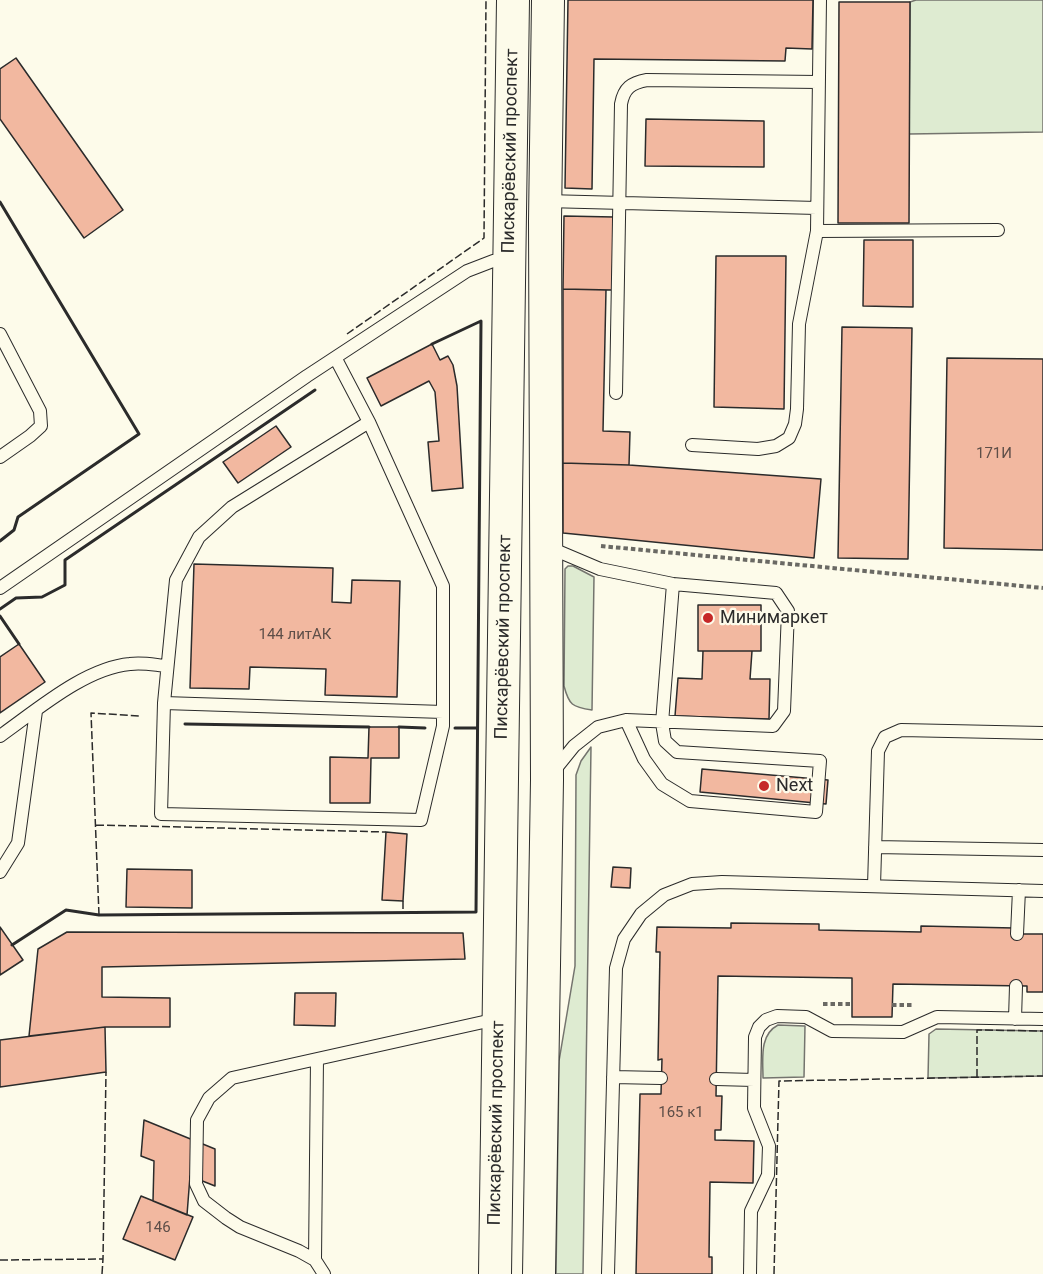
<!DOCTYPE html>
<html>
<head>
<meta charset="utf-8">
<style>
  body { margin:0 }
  canvas { display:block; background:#fdfbea }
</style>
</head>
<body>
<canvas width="1043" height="1274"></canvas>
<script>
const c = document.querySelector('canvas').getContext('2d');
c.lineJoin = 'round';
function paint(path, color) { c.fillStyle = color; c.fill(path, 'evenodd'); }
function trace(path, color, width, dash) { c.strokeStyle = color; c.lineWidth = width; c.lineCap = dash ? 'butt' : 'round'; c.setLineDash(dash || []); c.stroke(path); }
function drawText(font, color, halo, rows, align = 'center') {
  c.font = font + ' Roboto,sans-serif'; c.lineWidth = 4.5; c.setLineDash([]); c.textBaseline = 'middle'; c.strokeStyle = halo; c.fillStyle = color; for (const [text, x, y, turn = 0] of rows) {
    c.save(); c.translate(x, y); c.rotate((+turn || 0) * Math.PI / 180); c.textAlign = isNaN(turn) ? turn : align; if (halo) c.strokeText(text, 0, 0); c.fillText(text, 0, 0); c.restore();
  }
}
const green = new Path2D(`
  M916,0H1043V132L909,134L910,2Z
  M568,566H573L594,577L592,710C572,707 569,705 564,686L565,569Z
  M591,747L583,1274H556L559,1061L575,966L576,775L581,761Z
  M778,1025L805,1026L804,1077L763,1078C763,1059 759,1035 778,1025Z
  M936,1029L1043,1031V1076L928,1078L929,1034Z`);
paint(green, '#deebd1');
trace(green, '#74746e', 1.5);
const building = new Path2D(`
  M568,0H813L812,49L786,48L785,61L594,59L592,189L565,188Z
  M839,2H910L909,223H838Z
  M16,58L123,210L84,238L0,119V69Z
  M646,119L764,121V167L645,166Z
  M564,216L614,217L612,290L563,289Z
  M864,240H913V307L863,306Z
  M716,256H786L784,409L714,407Z
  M563,289L606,290L603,431L630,432L629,465L563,463Z
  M842,327L912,328L908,559L838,558Z
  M432,344L440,360L448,356L453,365L457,386L463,488L432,491L428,442L439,441L435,392L429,381L381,406L367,378Z
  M947,358L1043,359V550L944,548Z
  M276,426L291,447L238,483L223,462Z
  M563,463L629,465L821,479L814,558L563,533Z
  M194,564L333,568L332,602L351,603L352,580L400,581L397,697L325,695L326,669L250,667L249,689L190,688Z
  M698,605H761V651H698Z
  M19,644L45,682L0,713V657Z
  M703,651H752L750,679H770L769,719L675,716L678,678L702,679Z
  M369,727H399V758H371L370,803H330V757L368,758Z
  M702,769L828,780L826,804L700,792Z
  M386,832L407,834L403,901L382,900Z
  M613,867L631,868L630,888L611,887Z
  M127,869L192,870V908L126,907Z
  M731,923L819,924V930L921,932V926L1014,928V934H1043V992H1027V986L893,984L892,1017H852V978L718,976L716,1096H722L721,1130H715V1140L754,1141L753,1183L710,1182L709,1257H712V1274H636L640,1094H661L662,1059L658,1060L660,952H656L657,927L731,928Z
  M0,927L23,960L0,975Z
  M67,932L463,933L465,959L102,967V997L170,998V1027H105L29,1036L38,949Z
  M295,993H336L335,1026L294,1025Z
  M105,1027L106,1072L0,1087V1040Z
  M144,1120L215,1149V1186L190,1176L187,1215L153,1201L154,1161L141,1156Z
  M141,1196L193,1217L175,1260L123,1239Z`);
paint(building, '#f2b8a0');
trace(building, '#2b2b2b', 1.5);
const lane = new Path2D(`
  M546,201L817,208
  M817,231L998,230
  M0,334L40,411L41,426L30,436L0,457
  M336,359L369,422L443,586V726L421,820L161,814L164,703L176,580L199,537L232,507L369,422
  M616,393L621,104C624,88 631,83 647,80L818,82
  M692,445L758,449L776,446L789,438L795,424L797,409L799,324L817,231L820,0
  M548,547L600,569L673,584L776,593L788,611L784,711L773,726L626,720L598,727L574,746L553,772
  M0,588L307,376L467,271L493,261L509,259
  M164,703L443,712
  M626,720L644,759L662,784L690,801L816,812L820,761L677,752L665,741L662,723L673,584
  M0,736C37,710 85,668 130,664C142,662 155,665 167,666
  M875,847L1043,850
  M0,872L18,843L36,711
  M874,886L878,751L885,737L901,730L1043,733
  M1017,934L1019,890
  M1015,1019L1016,986
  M613,1077L661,1078
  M716,1079L754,1080
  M315,1260L299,1251L240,1227L226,1218L204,1201L196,1184L197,1120L209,1098L232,1078L317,1059
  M324,1274L315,1260L317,1059L497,1019
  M608,1274L616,968L624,939L641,914L664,895L692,884L722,882L1043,891
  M750,1274L751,1211L768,1175L769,1146L754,1108L755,1037L759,1027L766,1020L777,1016L806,1017L832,1031L903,1032L937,1017L1043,1019`);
const secondary = new Path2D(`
  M495,1274L513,0
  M539,1274L547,780L545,221L548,0`);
trace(lane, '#2b2b2b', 14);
trace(secondary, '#2b2b2b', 34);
trace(new Path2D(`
  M601,546L1043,588
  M823,1004H852
  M892,1005H914`), '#6a6964', 4, [4.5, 3]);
trace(lane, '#fdfbea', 12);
trace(secondary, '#fdfbea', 32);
trace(new Path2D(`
  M347,334L484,238L486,0
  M96,825L386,832
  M403,901V913
  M99,915L91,713L139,716
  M977,1077V1030L1043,1031
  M0,1260L103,1259L106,1072
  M102,1274L103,1259
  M774,1274L779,1081L1043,1076`), '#2b2b2b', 1.5, [8, 3]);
trace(new Path2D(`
  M0,202L139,434L18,517L14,530L0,541
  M0,609L16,598L42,597L65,585V560L315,390
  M0,616L19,644
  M185,724L369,727
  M399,727L425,728
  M455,728H477
  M12,945L66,910L99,915L476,912L481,321L432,344`), '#2b2b2b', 3);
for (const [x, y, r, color] of [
  [708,618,6,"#c62828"],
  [764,786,6,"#c62828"]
]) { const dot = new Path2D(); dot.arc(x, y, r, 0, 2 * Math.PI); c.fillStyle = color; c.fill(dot); trace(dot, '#fdfbea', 2); }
drawText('15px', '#5d4e48', null, [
  ["171И",994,454],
  ["144 литАК",295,635],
  ["165 к1",681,1113],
  ["146",158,1228]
]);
drawText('18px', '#2b2b2b', '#fdfbea', [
  ["Пискарёвский проспект",511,151,-89],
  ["Пискарёвский проспект",504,637,-89],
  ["Пискарёвский проспект",497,1123,-89]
]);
drawText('18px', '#2b2b2b', '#fdfbea', [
  ["Минимаркет",720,618],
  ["Next",776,786]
], 'left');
</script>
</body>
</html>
